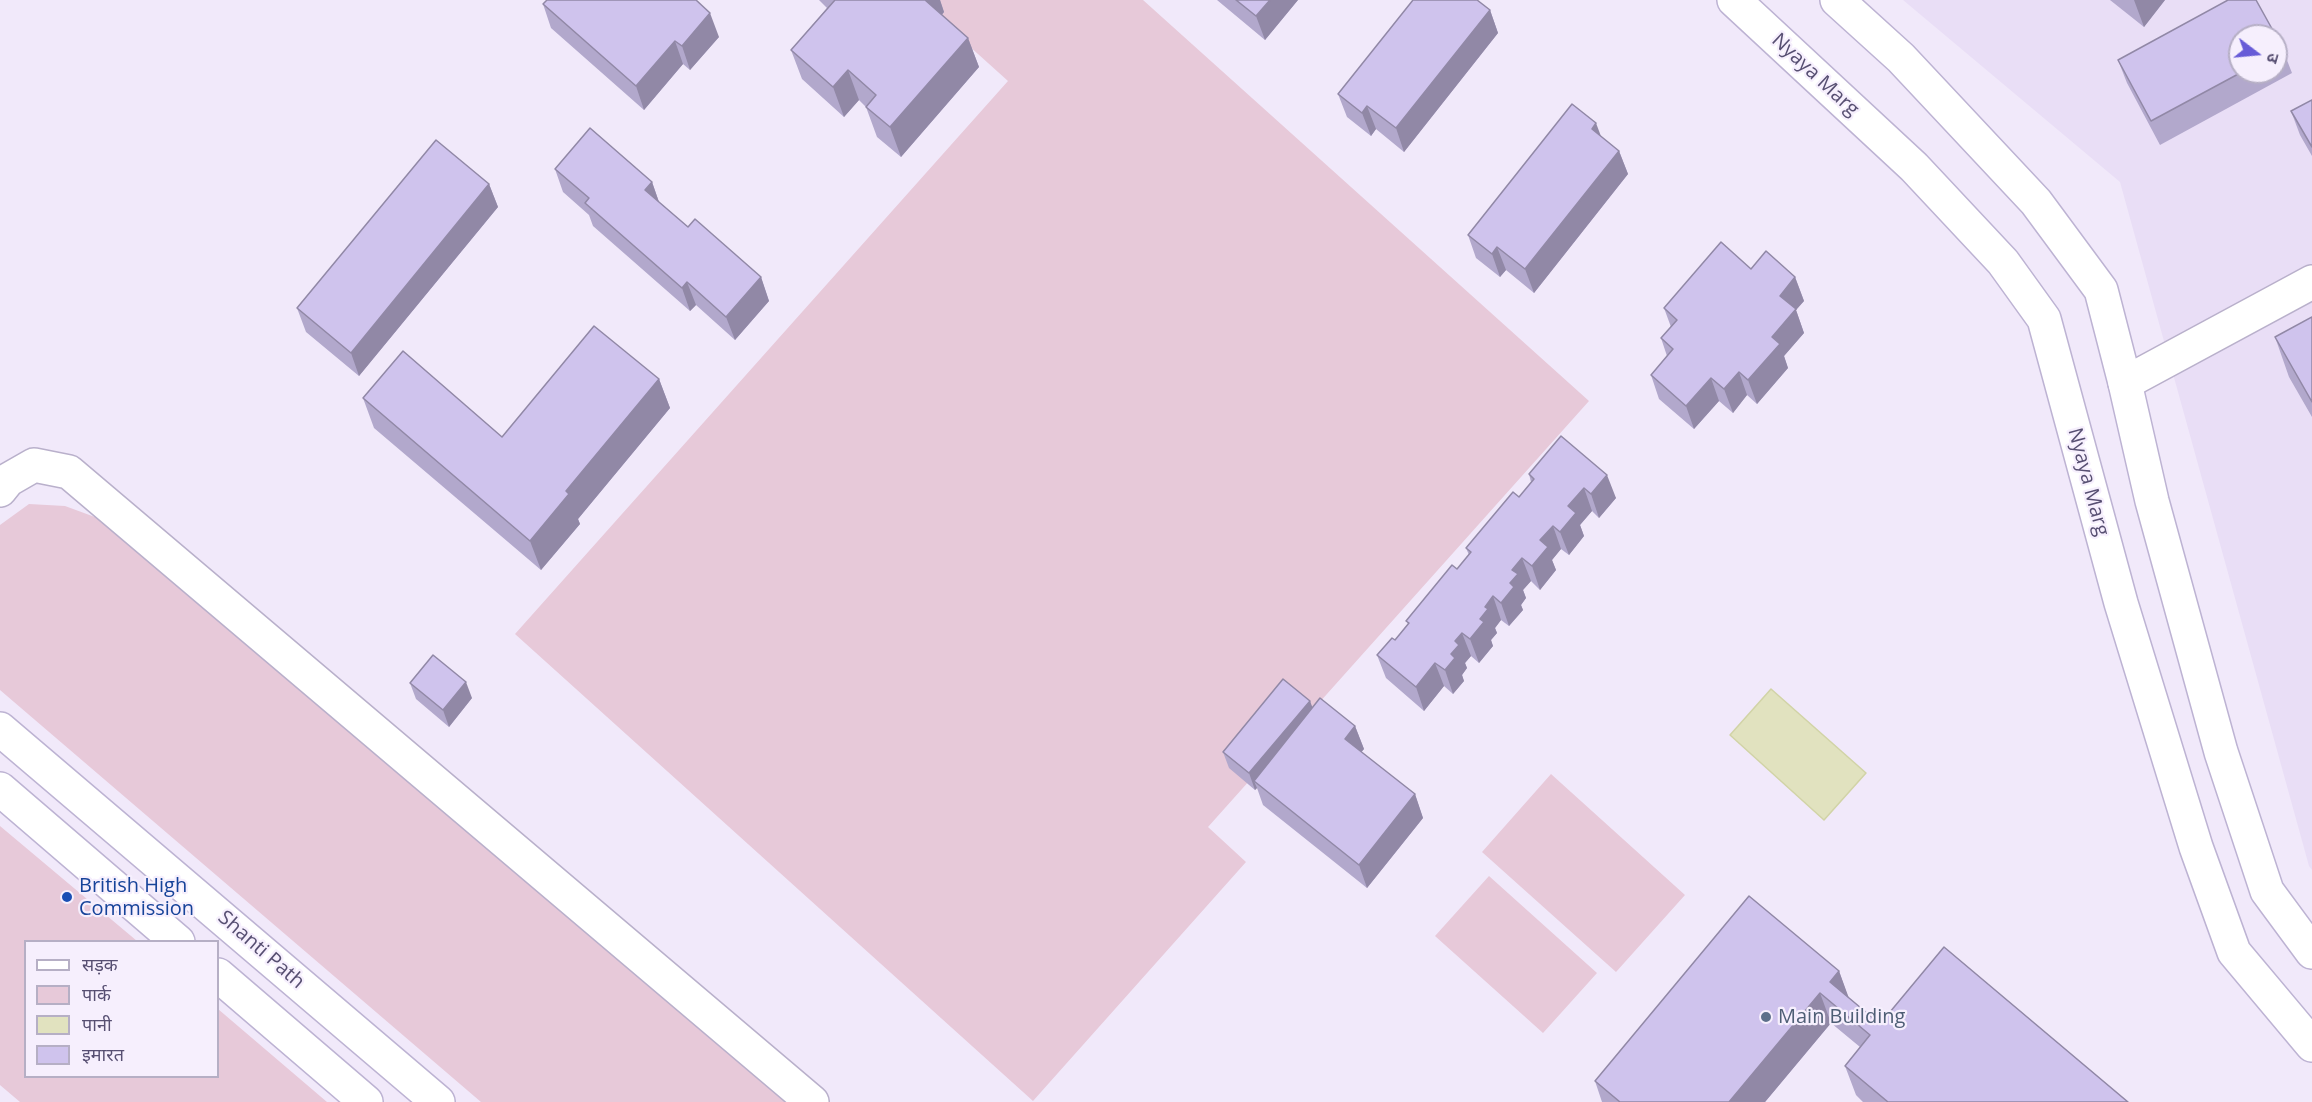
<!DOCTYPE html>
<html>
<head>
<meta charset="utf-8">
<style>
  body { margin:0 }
  #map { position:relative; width:2312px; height:1102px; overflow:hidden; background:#f1e9fa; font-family:"Open Sans","Noto Sans Devanagari",sans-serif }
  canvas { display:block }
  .legend { position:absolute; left:24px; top:940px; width:195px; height:138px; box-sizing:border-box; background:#f6effd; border:2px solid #b6afc5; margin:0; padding:8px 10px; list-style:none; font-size:18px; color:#574f72 }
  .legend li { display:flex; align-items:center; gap:12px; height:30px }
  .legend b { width:30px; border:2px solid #b6afc5 }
  .north { position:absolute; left:2228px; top:24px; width:60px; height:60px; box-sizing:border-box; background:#f6effd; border:2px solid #b6afc5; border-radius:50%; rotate:106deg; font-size:16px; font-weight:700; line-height:24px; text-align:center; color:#574f72 }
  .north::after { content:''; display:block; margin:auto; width:21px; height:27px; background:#675bd7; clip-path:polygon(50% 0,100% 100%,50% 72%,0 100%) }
</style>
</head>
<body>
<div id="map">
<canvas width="2312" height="1102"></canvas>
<ul class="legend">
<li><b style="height:8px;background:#fff"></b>सड़क</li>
<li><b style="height:16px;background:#e7c9d9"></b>पार्क</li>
<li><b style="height:16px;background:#e1e2bf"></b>पानी</li>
<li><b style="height:16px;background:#cfc3ed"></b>इमारत</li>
</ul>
<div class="north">उ</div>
</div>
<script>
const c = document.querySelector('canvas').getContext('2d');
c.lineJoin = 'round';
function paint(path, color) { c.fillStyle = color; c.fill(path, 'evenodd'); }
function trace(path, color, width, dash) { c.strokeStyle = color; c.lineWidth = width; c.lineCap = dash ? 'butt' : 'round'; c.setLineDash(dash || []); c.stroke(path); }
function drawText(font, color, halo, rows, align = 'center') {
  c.font = font + ' "Open Sans",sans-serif'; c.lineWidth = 4.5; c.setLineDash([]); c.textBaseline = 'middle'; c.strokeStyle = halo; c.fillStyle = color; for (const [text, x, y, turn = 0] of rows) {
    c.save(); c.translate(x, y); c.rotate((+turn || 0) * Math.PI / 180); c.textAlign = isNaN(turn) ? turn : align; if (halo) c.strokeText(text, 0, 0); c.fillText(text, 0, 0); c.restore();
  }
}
paint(new Path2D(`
  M1903,0H2312V870L2309,866L2120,182ZM2240,36H2276V72H2240Z`), '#e9def6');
paint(new Path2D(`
  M918,0H1143L1589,401L1208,827L1246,862L1033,1101L515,634L1008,81Z
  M29,504L65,506L103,520L791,1102H481L0,690V525Z
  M1551,774L1685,895L1616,972L1482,852Z
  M0,826L137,941L26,942V1076H218V1009L327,1102H20L0,1085Z
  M1489,876L1597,973L1543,1033L1435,936Z`), '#e7c9d9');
const water = new Path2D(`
  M1771,689L1866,773L1824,820L1730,735Z`);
paint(water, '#e1e2bf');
trace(water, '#d1d3a6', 1.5);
const street = new Path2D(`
  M2125,383L2312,282
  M0,490L8,480L34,465L69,472L812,1102`);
const secondary = new Path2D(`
  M1734,0L1914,167L2003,262L2044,319L2121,603L2196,847L2234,952L2312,1045
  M1837,0L1901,58L2036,202L2101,290L2125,383L2152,501L2221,752L2267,891L2312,952
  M0,729L438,1102
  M0,789L178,942
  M218,975L366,1102`);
trace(street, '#b9b0cb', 36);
trace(secondary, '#bdb3d3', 36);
trace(street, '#fff', 33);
trace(secondary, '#fff', 33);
paint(new Path2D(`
  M819,0H940L944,12L942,15L968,38L979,67L901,157L877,137L866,107L859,100L844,117L802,79L791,50L827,8Z
  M1217,0H1298L1265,40Z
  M2110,0H2165L2144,27Z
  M543,4L719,37L690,70L683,64L644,110L551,28Z
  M1490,10L1498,33L1404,152L1376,129L1371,136L1347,117L1338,94Z
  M2276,37L2283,50L2292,73L2160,145L2127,83L2118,60L2240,72H2276Z
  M2312,100V156L2300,135L2291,111Z
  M1600,136L1619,151L1628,174L1534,293L1506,270L1500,277L1476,258L1468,235Z
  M555,169L652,182L659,202L688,227L761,277L769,301L735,340L696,305L690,311L593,226L589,215L563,192Z
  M489,184L498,207L359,376L306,332L297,308Z
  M1751,269L1795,277L1804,301L1796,310L1804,333L1784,356L1788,368L1757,404L1747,395L1733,413L1719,401L1694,429L1659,399L1651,375L1667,356L1661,338L1671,327L1664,308Z
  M2312,317V417L2289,377L2275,337Z
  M659,379L670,408L578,519L580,524L541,570L374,428L363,398L502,437Z
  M1561,436L1616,498L1599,518L1592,511L1580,525L1584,536L1569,555L1561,549L1552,560L1556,570L1540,590L1531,581L1523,590L1526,598L1521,605L1523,610L1509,626L1501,620L1495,628L1497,633L1491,640L1493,646L1479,663L1471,656L1465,663L1467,668L1462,675L1464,681L1453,694L1444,686L1424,711L1386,678L1377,655L1395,640L1408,624L1406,621L1457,569L1469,555L1466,548L1519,497L1531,482L1529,474Z
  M410,683L472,698L449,727L416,699Z
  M1310,701L1312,708L1355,726L1364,749L1361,752L1415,794L1423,818L1367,888L1263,805L1257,788L1255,790L1229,768L1223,752Z
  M1839,971L1848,997L1880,1024L2128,1102H1863L1856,1095L1845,1066L1860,1047L1831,1023L1765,1102H1602L1595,1081Z`), '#b2a8cc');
paint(new Path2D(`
  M922,0H940L944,12L932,26Z
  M1270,0H1298L1265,40L1256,16Z
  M2134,0H2165L2144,27Z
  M1490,10L1498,33L1404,152L1396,128Z
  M710,13L719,37L690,70L682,46Z
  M968,38L979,67L901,157L890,127Z
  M675,41L683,64L644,110L636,86Z
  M848,70L859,100L844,117L833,87Z
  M1367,106L1376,129L1371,136L1362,113Z
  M1596,123L1605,147L1592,129Z
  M1619,151L1628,174L1534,293L1525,269Z
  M652,182L660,205L645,190Z
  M489,184L498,207L359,376L351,353Z
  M1497,247L1506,270L1500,277L1492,254Z
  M761,277L769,301L735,340L726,317Z
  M1795,277L1804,301L1796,310L1804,333L1784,356L1788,368L1757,404L1748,380L1772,337L1780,296Z
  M687,282L696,305L690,311L682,288Z
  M1739,372L1747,395L1733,413L1724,389Z
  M1711,378L1719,401L1694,429L1686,406Z
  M659,379L670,408L578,519L580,524L541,570L530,541L566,491Z
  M1607,475L1616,498L1599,518L1591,494Z
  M1584,488L1592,511L1580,525L1584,536L1569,555L1560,532L1568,506Z
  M1553,526L1561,549L1552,560L1556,570L1540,590L1532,566L1540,540Z
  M1522,558L1531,581L1523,590L1526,598L1521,605L1523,610L1509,626L1501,603L1510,583L1512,570Z
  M1493,596L1501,620L1495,628L1497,633L1491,640L1493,646L1479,663L1470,639L1480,619L1485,607Z
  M1462,633L1471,656L1465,663L1467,668L1462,675L1464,681L1453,694L1445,670L1455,641Z
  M1435,663L1444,686L1424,711L1416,687Z
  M466,682L472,698L449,727L443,710Z
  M1310,701L1316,717L1254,781L1257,788L1255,790L1249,773Z
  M1355,726L1364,749L1353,762L1345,739Z
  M1415,794L1423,818L1367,888L1359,865Z
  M1839,971L1850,1001L1841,1011L1830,982Z
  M1820,993L1831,1023L1765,1102H1729Z`), '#9188a6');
const building = new Path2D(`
  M547,0H696L710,13L682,46L675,41L636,86L543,4Z
  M835,0H925L968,38L890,127L866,107L876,95L848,70L833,87L791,50Z
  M1236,0H1270L1256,16Z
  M1413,0H1477L1490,10L1396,128L1367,106L1362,113L1338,94Z
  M2228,0H2256L2276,36H2240V72H2242L2151,121L2118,60Z
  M2276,37L2283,50L2276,54Z
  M2312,100V147L2291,111Z
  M1572,104L1596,123L1592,129L1619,151L1525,269L1497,247L1492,254L1468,235Z
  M590,128L652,182L645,190L688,227L695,219L761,277L726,317L687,282L682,288L585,203L589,198L555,169Z
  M436,140L489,184L351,353L297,308Z
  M1721,242L1751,269L1766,251L1795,277L1780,296L1796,309L1772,337L1780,344L1748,380L1739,372L1724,389L1711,378L1686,406L1651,375L1673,349L1661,338L1677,320L1664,308Z
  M2312,317V402L2275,337Z
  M594,326L659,379L566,491L569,494L530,541L363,398L403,351L502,437Z
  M1561,436L1607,475L1591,494L1584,488L1568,506L1576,513L1560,532L1553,526L1540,540L1548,547L1532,566L1522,558L1512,570L1518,574L1510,583L1514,587L1501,603L1493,596L1485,607L1488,609L1480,619L1484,622L1470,639L1462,633L1455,641L1459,645L1451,654L1455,658L1445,670L1435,663L1416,687L1377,655L1392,638L1395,640L1409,623L1406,621L1452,565L1457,569L1471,552L1466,548L1513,492L1519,497L1534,479L1529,474Z
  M433,655L466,682L443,710L410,683Z
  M1283,679L1310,701L1249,773L1223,752Z
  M1320,698L1355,726L1345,739L1415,794L1359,865L1254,781Z
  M1749,896L1839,971L1830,982L1880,1024L1944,947L2128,1102H1888L1845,1066L1870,1035L1820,993L1729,1102H1620L1595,1081Z`);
paint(building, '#cfc3ed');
trace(building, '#9188a6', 1.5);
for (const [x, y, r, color] of [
  [67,897,6,"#1a4fb4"],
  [1766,1017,6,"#5c6f8a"]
]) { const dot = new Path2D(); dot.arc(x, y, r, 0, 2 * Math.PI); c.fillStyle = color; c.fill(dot); trace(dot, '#f6effd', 2); }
drawText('20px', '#574f72', '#f6effd', [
  ["Nyaya Marg",1815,75,43],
  ["Nyaya Marg",2088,482,75],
  ["Shanti Path",261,950,41]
]);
drawText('20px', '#164399', '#f6effd', [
  ["British High",79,886],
  ["Commission",79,909]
], 'left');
drawText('20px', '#4e5e75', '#f6effd', [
  ["Main Building",1778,1017]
], 'left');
</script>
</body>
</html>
